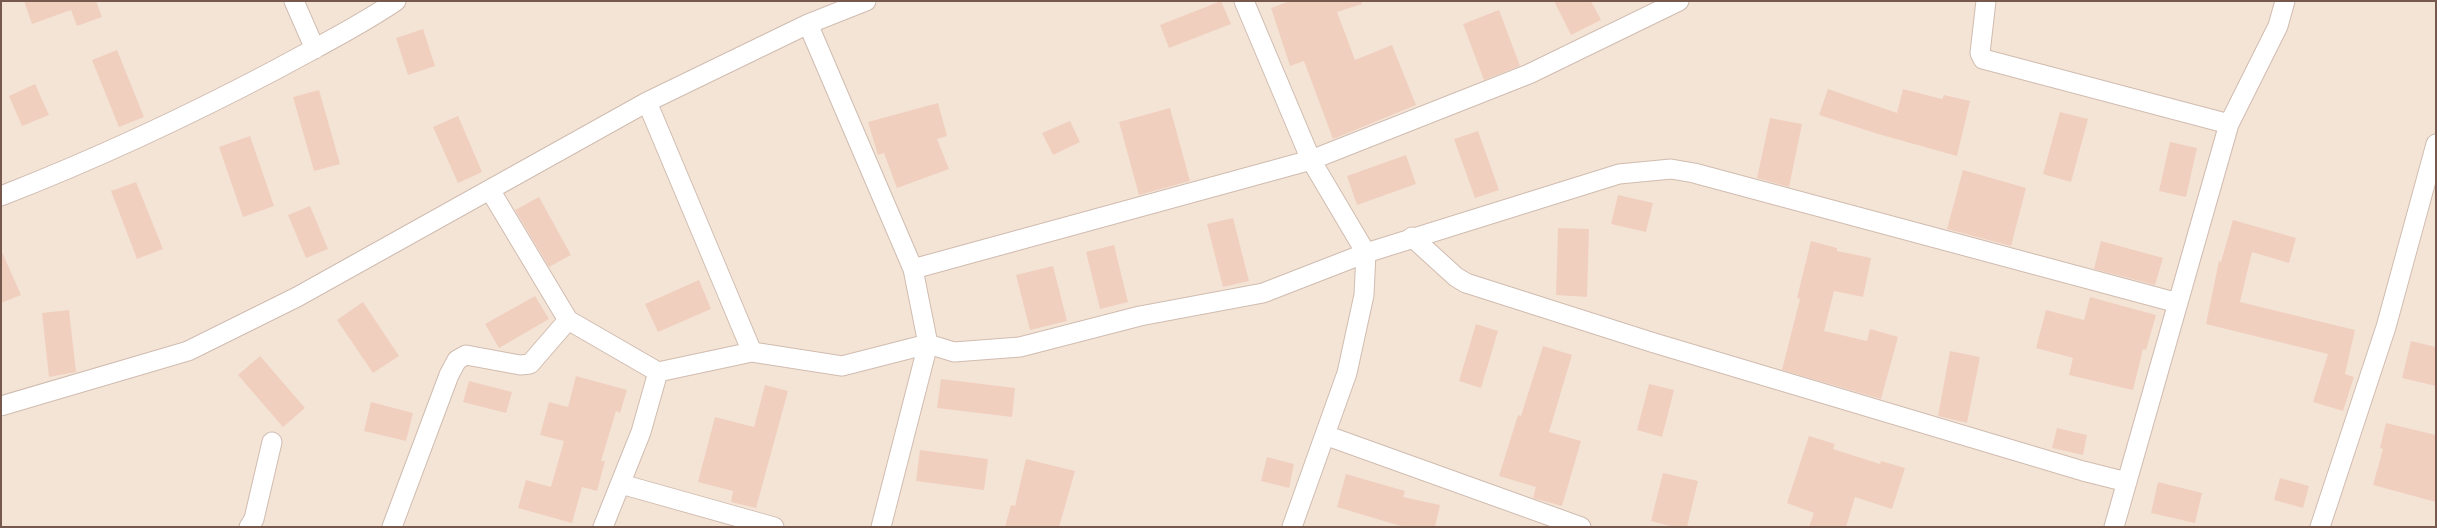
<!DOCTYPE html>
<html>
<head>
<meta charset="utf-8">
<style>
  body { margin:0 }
  #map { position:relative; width:2437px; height:528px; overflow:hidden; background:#fcf3e8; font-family:Raleway,sans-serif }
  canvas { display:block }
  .frame { position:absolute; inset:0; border:2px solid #76584c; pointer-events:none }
</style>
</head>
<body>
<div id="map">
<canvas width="2437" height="528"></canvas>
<div class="frame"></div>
</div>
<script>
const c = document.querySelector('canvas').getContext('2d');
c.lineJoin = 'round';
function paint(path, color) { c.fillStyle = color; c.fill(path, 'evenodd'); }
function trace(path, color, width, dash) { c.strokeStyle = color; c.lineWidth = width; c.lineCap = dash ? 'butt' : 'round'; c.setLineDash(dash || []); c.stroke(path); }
paint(new Path2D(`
  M1,1H2436V527H1Z`), '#f4e4d6');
paint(new Path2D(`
  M24,1H96L102,17L77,26L71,10L32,24Z
  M1221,1L1231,24L1169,48L1160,25Z
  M1290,1H1361L1362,4L1337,12L1355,60L1392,45L1416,105L1333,139L1304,61L1290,66L1271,8Z
  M1554,1H1591L1601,20L1571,35Z
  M1499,10L1520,66L1484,80L1463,24Z
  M423,29L435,66L408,75L396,38Z
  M117,50L144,117L119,127L92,60Z
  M35,84L49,115L22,126L9,96Z
  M1828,89L1897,113L1903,89L1942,99L1944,95L1970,101L1957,156L1878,134L1819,115Z
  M319,90L340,164L314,171L293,97Z
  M938,103L947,136L937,139L949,169L897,188L884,153L878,155L868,122Z
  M1170,108L1190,181L1139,195L1119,122Z
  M2060,112L2088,119L2071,182L2043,174Z
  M458,116L482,172L458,183L433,127Z
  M1770,118L1802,124L1789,187L1757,178Z
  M1070,121L1080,142L1053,155L1042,133Z
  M1478,131L1499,190L1475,198L1454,139Z
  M250,136L274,206L243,217L219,147Z
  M2170,142L2197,148L2186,197L2159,191Z
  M1406,155L1416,184L1357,205L1347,176Z
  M1963,170L2026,188L2011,246L1947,229Z
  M136,182L163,249L137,259L111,191Z
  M1618,195L1653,203L1646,232L1611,224Z
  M539,197L571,255L549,267L515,210Z
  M310,206L328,249L306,258L288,215Z
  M1233,218L1249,281L1223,287L1207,224Z
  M2233,220L2296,238L2289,263L2252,252L2240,302L2355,330L2345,374L2354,377L2343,411L2313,402L2328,354L2206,324L2219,261L2221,262Z
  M1558,228L1589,229L1587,297L1556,295Z
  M1811,241L1837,248V251L1871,258L1863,297L1834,291L1824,331L1867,341L1870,329L1898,337L1881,399L1782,370L1800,299L1797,298Z
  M2101,241L2163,258L2155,285L2094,269Z
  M1114,245L1128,302L1100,309L1086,252Z
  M1,250L21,295L1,303Z
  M1053,266L1067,321L1030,330L1016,275Z
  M699,280L711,309L658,332L645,304Z
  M535,296L549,319L499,348L485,324Z
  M2090,297L2156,315L2146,350L2143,349L2133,390L2069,375L2073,358L2036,348L2046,310L2084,320Z
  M363,302L399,356L373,373L337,320Z
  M69,310L76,372L49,377L42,313Z
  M1476,324L1498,331L1481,388L1459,381Z
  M2411,341L2436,347V386L2402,378Z
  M1543,346L1572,355L1549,432L1581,441L1562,506L1533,498L1536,487L1499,476L1518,415L1521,416Z
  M1950,351L1980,357L1967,423L1938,416Z
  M260,356L305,408L283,427L238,375Z
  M576,376L627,390L620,413L616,411L601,461H605L597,491L582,487L572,523L518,508L526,480L551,487L564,441L540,435L549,402L568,407Z
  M941,379L1015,388L1012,417L937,408Z
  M469,381L512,392L506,413L463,402Z
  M1649,384L1674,390L1662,437L1637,430Z
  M765,385L788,391L756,508L731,502L733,491L698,482L715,417L754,427Z
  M371,402L413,413L406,441L364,431Z
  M2386,423L2436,435V502L2373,485L2383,449L2380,448Z
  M2057,428L2087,435L2083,455L2052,448Z
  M1809,436L1835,444L1833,449L1880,464L1881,461L1905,468L1892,509L1855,497L1846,527H1809L1814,513L1787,503Z
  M920,450L988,459L984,490L916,481Z
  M1267,457L1294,464L1289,488L1261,481Z
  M1026,459L1075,471L1059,527H1005L1011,505L1015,506Z
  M1663,473L1698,481L1687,527H1674L1651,521Z
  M1346,474L1405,491L1403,497L1440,505L1435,527H1404L1337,507Z
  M2280,478L2309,486L2303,508L2274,500Z
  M2158,482L2202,493L2195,523L2151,513Z`), '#f1cfbf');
const minor = new Path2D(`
  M294,1L315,49
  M1244,1L1311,160L1366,253L1364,295L1347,373L1292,527
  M1986,1L1980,53L1983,59L2229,124
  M808,24L913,269L928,344L881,527
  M647,102L752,352
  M1,196C96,159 188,116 277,69C317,47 358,27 396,1
  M1412,237L1456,277L1466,283L1651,342L2083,471L2127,482
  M913,269L1311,160L1529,74L1679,1
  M568,320L658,372L752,352L842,366L928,344L954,352L1020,347L1140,316L1263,293L1366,253L1619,174L1671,169L1694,173L2178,303
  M1,406L188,351L297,297L647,102L808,24L866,1
  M1325,435L1581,527
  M621,484L774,527
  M249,527L254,519L272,442
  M392,527L449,375L457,360L466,355L520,365L530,364L568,320L490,190
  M603,527L641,432L658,372
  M2114,527L2229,124L2278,26L2285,1
  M2320,527L2386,327L2436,144`);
trace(minor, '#d0bcb0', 21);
trace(minor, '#fff', 19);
</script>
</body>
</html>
